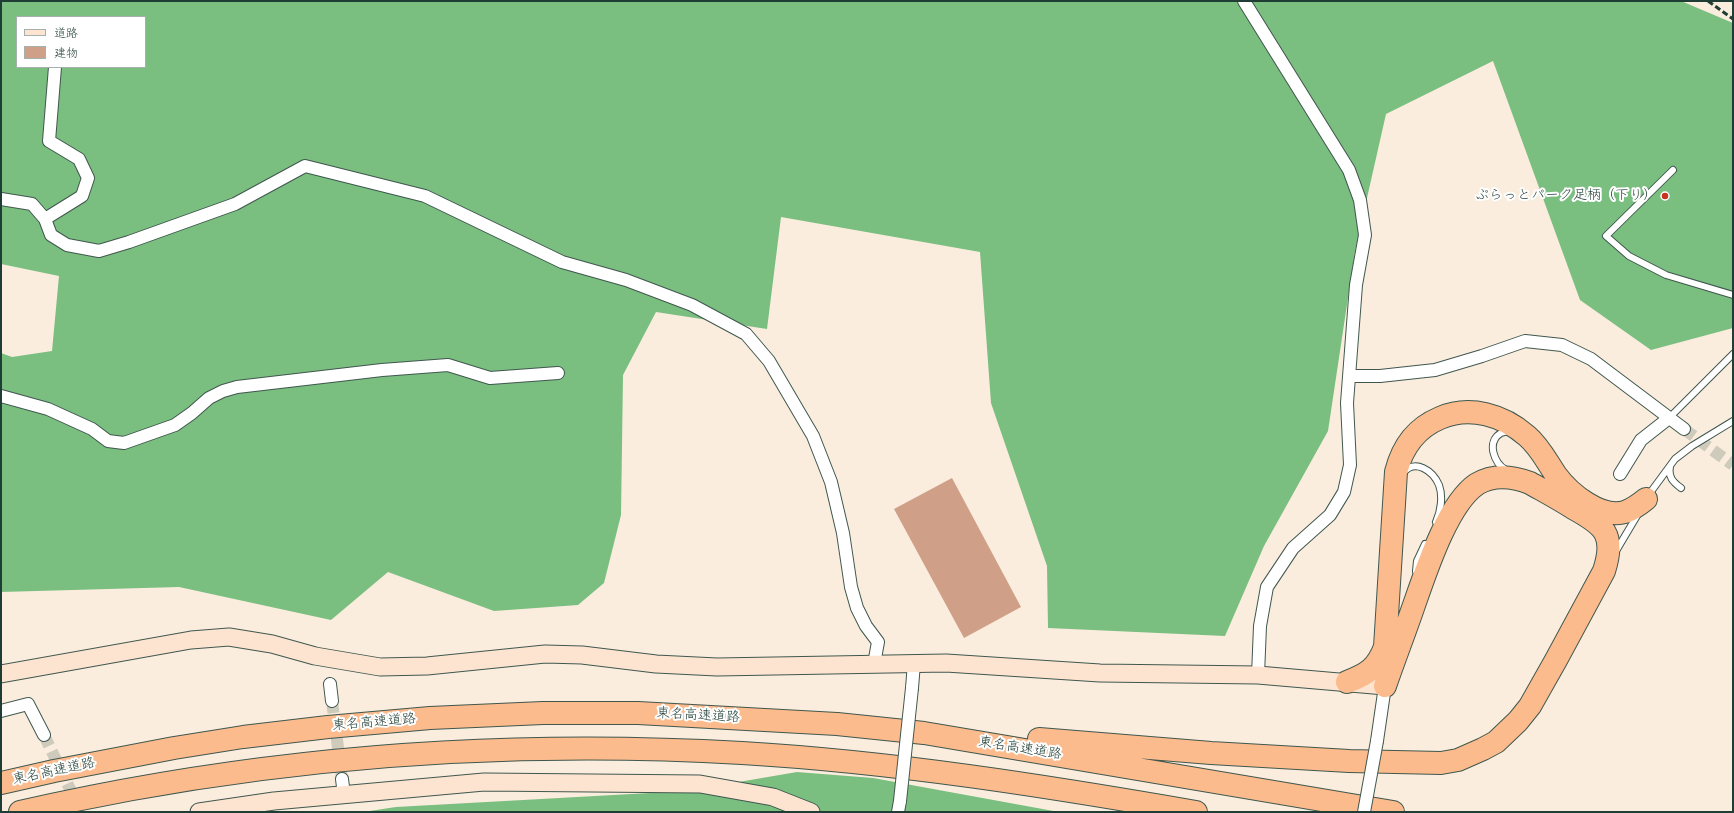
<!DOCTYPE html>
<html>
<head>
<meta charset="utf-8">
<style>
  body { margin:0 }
  #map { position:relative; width:1734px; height:813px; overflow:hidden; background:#faedde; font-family:Mynerve,"Klee One",sans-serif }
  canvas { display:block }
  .frame { position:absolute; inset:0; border:2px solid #1f3d34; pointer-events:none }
  .legend { position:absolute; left:16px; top:16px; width:130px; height:52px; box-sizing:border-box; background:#fff; border:1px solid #a5b1ae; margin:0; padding:5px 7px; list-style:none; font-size:12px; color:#1f3d34 }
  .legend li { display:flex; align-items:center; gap:8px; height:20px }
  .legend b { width:20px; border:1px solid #a5b1ae }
</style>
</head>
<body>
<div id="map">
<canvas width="1734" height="813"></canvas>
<div class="frame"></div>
<ul class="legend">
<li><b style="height:5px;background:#fde4d1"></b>道路</li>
<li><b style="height:11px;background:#d09f88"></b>建物</li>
</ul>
</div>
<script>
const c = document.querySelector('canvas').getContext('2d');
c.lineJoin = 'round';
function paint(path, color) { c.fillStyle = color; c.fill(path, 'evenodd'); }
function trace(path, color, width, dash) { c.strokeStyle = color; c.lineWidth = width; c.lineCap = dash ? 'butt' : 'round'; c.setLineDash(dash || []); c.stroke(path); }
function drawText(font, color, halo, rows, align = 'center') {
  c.font = font + ' Mynerve,"Klee One",sans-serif'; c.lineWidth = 4; c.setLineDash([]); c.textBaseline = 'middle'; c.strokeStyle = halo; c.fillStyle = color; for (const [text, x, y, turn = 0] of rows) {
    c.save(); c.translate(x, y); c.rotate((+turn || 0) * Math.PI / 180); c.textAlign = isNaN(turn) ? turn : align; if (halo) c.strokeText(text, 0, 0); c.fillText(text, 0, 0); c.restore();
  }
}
paint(new Path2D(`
  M1,1H1681L1733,23V328L1651,350L1580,300L1493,61L1386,114L1355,251L1328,431L1264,546L1225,636L1048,628L1047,566L991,403L980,252L781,217L767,329L656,312L623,375L621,515L604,583L578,605L494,611L388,572L331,620L179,587L1,592V353L12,357L52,351L59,276L1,264ZM17,17H145V67H17Z
  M797,772L873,778L1059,812H363L396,807L686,791Z`), '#7abe80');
paint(new Path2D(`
  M952,478L1021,607L964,638L894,509Z`), '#d09f88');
trace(new Path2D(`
  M1684,429L1733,465
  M332,701L342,779
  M44,735L81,812`), '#cecabc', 12, [12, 6]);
const lane = new Path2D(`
  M1673,170L1606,236L1629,256L1666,275L1733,295
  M1669,418L1733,354
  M1670,467C1668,477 1673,482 1681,488
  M1506,470C1494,463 1486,442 1501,433C1504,432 1508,431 1511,431
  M1403,473C1415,458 1433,471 1439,485C1443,496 1441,511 1436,522
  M1647,497L1675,459L1692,446L1733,421
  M1616,551L1638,514
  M1416,571L1417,561L1425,544`);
const street = new Path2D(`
  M1244,1L1349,170L1360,200L1365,235L1356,285L1347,403L1350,465L1344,492L1330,515L1293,548L1267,587L1260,626L1258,675
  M1,199L32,204L45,219L51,235L67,245L99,251L129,242L235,204L305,166L425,196L562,262L626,280L692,305L746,334L769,361L813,436L831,482L843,533L851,587L857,608L866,626L878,642L874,664
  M45,219L82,196L88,178L79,159L49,141L55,67
  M1350,376H1380L1435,370L1482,356L1525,341L1562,345L1591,359L1684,429
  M1,396L48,409L92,429L108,441L124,443L175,425L192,413L209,398L223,391L237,387L382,370L448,365L490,378L558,373
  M1620,474L1641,440L1669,418
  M330,684L332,701
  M912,688L914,663
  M1,711L28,704L44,735
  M1377,741L1385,686
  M342,779L344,795
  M898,812L900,801`);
const secondary = new Path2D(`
  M1,674L191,640L229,637L272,644L315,656L380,667L427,666L545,654L582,655L656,664L717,667L946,663L1100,673L1258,675L1385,686
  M199,812L274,801L484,782L700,784L773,797L811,812`);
const highway = new Path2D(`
  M1347,682C1368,674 1377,668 1385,647L1396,472C1402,448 1416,428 1440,418C1470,405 1503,415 1527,436C1540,447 1547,462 1556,475C1570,494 1601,519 1625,512C1633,509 1640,504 1646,499
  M1039,739L1211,753L1349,761L1441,763L1458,760L1483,749L1496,742L1518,721L1530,706L1556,660L1604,571C1616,534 1604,525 1573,508C1559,499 1544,491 1530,483C1512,476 1494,474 1477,484C1447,504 1425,574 1413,608C1404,634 1394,660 1385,686
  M1,783L54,771L174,748L243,737L328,727L430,718L543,713H638L837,724L924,733L1393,812
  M20,812C256,758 500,739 742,753C894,762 1046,786 1196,812`);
trace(lane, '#40574e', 8);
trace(street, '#40574e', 14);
trace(secondary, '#40574e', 19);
trace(highway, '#40574e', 24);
trace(lane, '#fff', 6);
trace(street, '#fff', 12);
trace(secondary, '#fde4d1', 17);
trace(highway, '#fbbb8c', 22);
trace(new Path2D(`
  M1708,1L1733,19`), '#1f3d34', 3, [6, 3]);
const streetBridge = new Path2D(`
  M900,801L912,688
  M1364,812L1377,741`);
trace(streetBridge, '#40574e', 14, []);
trace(streetBridge, '#fff', 12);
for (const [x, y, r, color] of [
  [1665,196,4,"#c8321e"]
]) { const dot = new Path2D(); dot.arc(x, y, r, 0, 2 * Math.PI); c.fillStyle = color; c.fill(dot); trace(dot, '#fff', 1.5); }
drawText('14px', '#1f3d34', '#fff', [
  ["ぷらっとパーク足柄（下り）",1657,196]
], 'right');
drawText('14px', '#1f3d34', '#fff', [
  ["東名高速道路",698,716,3],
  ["東名高速道路",374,723,-5],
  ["東名高速道路",1020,749,9],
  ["東名高速道路",54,772,-12]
]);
</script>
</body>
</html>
